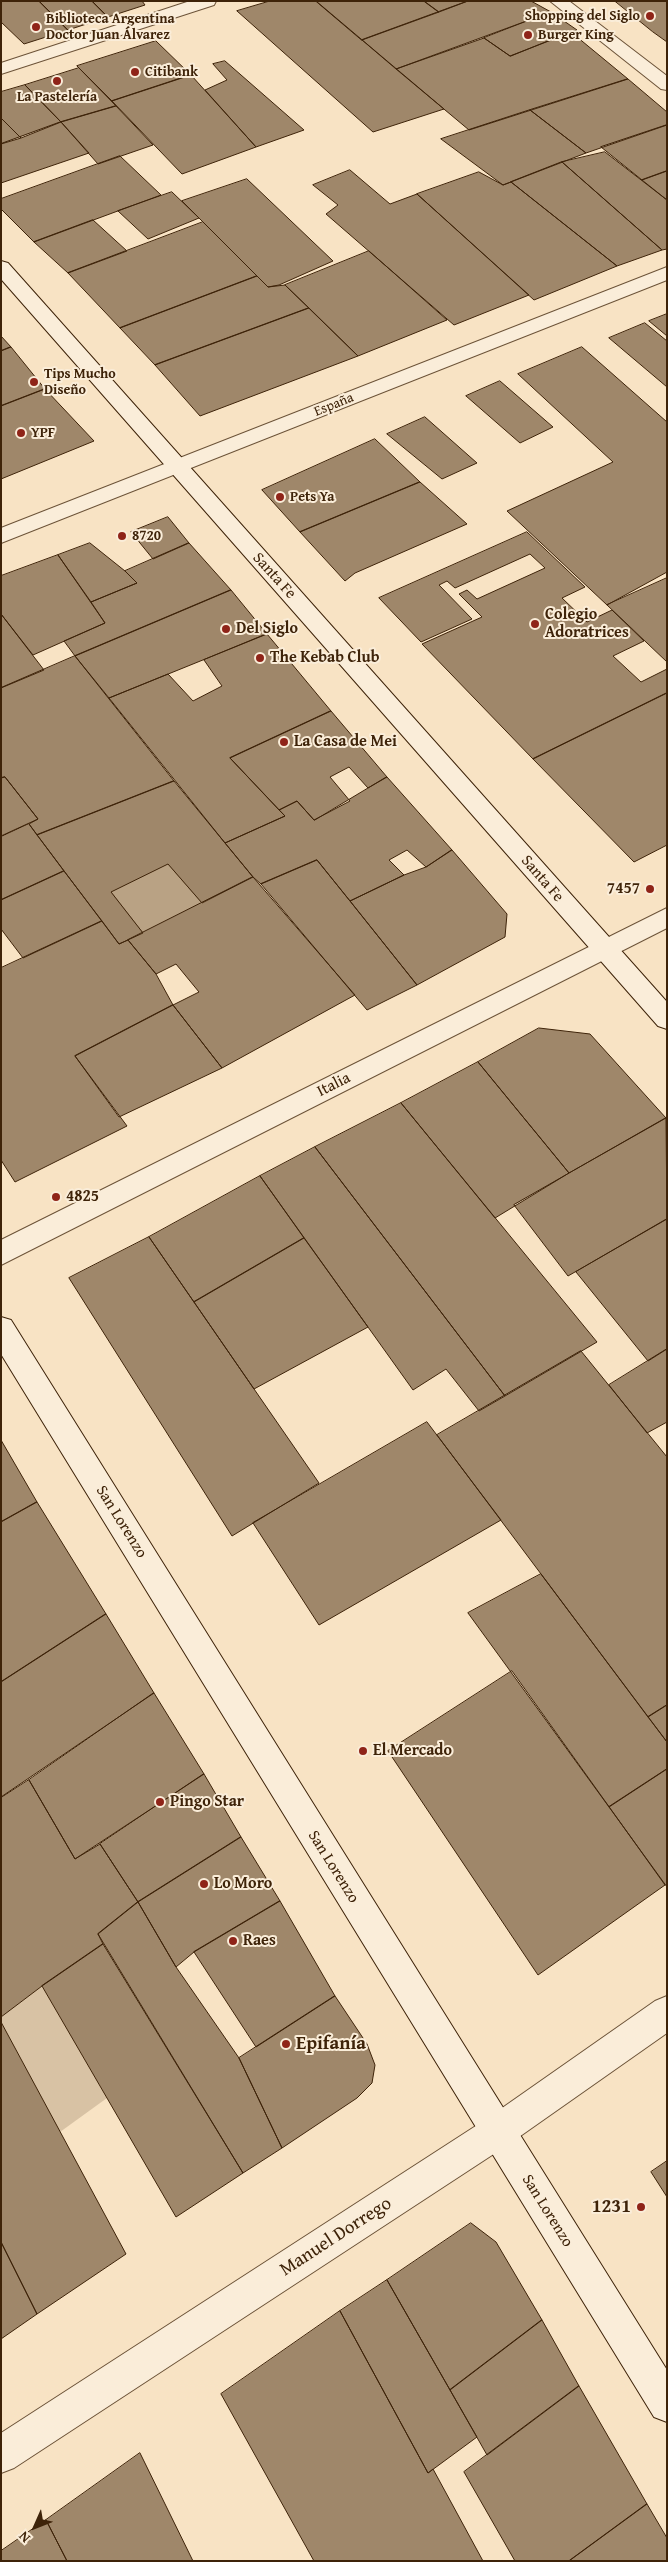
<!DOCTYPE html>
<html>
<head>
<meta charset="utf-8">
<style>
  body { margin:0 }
  #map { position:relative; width:668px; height:2562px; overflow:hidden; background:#f8e3c4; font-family:"Gentium Book Plus",serif }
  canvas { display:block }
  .frame { position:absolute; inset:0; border:2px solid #3e2309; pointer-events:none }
  .north { position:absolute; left:10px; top:2502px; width:50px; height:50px; -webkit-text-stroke:4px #faedd9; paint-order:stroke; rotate:226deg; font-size:14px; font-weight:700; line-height:20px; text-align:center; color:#3e2309 }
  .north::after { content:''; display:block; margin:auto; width:18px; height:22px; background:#3e2309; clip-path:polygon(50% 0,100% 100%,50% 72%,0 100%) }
</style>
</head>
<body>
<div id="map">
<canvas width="668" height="2562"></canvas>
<div class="frame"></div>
<div class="north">N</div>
</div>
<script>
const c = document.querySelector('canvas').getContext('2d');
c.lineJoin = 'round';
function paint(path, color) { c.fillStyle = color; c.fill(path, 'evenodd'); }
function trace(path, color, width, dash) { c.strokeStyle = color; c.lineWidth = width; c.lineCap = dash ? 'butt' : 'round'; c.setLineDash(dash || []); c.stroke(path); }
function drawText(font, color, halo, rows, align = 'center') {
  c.font = font + ' "Gentium Book Plus",serif'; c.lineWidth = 4; c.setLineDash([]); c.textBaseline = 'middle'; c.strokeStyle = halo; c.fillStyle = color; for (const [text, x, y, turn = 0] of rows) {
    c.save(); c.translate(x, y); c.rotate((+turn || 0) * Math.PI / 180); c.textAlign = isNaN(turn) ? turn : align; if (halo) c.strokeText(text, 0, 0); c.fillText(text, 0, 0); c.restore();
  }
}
paint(new Path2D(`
  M42,1986L107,2098L60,2132L1,2022V2017Z`), '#d8c2a4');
const water = new Path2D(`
  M168,864L202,903L143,933L111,892Z`);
paint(water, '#b9a284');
trace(water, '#886f53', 1);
const building = new Path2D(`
  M1,1H39L68,30L24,44L1,22Z
  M39,1H92L108,17L68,30Z
  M92,1H142L145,5L108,17Z
  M270,1H316L444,109L373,132L237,11Z
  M316,1H424L439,12L362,40Z
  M424,1H468L439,12Z
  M468,1H531L551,12L396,69L362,40Z
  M615,1H667V42L653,32Z
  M551,12L577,30L510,56L484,38Z
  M571,32L628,79L469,130L396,69L484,38L510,56Z
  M156,41L191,75L112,101L77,66Z
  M225,61L304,130L256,147L205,90L227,80L213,64Z
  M79,68L116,106L61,122L25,85Z
  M191,75L256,147L182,174L112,101Z
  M628,79L667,112V125L586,153L530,110Z
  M25,85L61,122L21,138L1,118V92Z
  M116,106L153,145L98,164L61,122Z
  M530,110L586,153L503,185L441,139Z
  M1,118L21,138L1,144Z
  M61,122L89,153L1,183V144Z
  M667,125V171L642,180L601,147Z
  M605,152L667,200V249L662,250L562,162Z
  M120,156L161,195L34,242L1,209V199Z
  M562,162L662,250L617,266L511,182Z
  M350,170L390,204L417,194L529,295L454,325L326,214L338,205L313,185Z
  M667,171V200L642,180Z
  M479,172L503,185L511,182L617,266L534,300L417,194Z
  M247,179L333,261L279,285L268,287L182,201Z
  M172,192L199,218L148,239L118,211Z
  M93,220L127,251L68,273L34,242Z
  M203,222L257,276L120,328L68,273Z
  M369,251L447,320L358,356L285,285Z
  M257,276L268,287L285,285L309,308L155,365L120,328Z
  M309,308L358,356L200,416L155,365Z
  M667,314V336L649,321Z
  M645,323L667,341V387L609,338Z
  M1,336L11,347L1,351Z
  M11,347L45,389L1,406V351Z
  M582,347L667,422V572L607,605L507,511L613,462L518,374Z
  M500,381L553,427L520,443L466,396Z
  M45,389L94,441L1,479V406Z
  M425,417L477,463L442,479L387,434Z
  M375,439L420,482L300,532L262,490Z
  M420,482L467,524L355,573L345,581L300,532Z
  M168,517L189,543L153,559L131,532Z
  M527,532L585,587L562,598L587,622L612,610L644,641L613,656L641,682L667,669V693L533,759L422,644L482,617L459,594L467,590L477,599L545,568L530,554L455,588L447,581L439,585L472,619L421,642L379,598Z
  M90,543L125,571L137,583L91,602L58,555Z
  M189,543L231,590L75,656L64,641L105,623L91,602L137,583L125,571Z
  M58,555L105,623L33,655L1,614V576Z
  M667,578V662L607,605Z
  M231,590L267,634L109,698L75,656Z
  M1,614L44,670L1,688Z
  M267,634L331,711L230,758L285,816L225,843L109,698L168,674L193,701L222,686L204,660Z
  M75,656L174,781L37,835L29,824L38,819L5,777L1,778V688Z
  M667,693V845L634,862L533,759Z
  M331,711L387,777L368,788L349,767L330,777L350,801L314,820L297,801L279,810L230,758Z
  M5,777L38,819L1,836V778Z
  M387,777L452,850L426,867L407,850L389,860L404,875L350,901L317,860L261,884L253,877L225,843L285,816L279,810L297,801L314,820Z
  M174,781L253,877L202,903L168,864L111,892L143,933L119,944L37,835Z
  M29,824L64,871L1,900V837Z
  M452,850L507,914L505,937L417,985L350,901L404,875L426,867Z
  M317,860L350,901L417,985L367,1010L261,884Z
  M64,871L102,921L23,958L1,929V900Z
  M253,877L355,995L222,1068L173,1005L199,992L176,964L156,974L128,940Z
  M102,921L119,944L128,940L156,974L173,1005L75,1056L127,1126L15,1182L1,1160V968Z
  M173,1005L222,1068L119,1117L75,1056Z
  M539,1028L590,1034L666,1118L569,1173L478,1062Z
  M478,1062L569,1173L495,1218L401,1103Z
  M401,1103L597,1342L505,1396L315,1147Z
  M666,1118L667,1219L568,1276L514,1205Z
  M315,1147L505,1396L479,1411L446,1369L413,1390L260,1176Z
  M260,1176L304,1238L194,1302L149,1237Z
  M667,1219V1349L648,1361L576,1272Z
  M149,1237L319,1483L232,1536L69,1278Z
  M304,1238L368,1327L254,1389L194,1302Z
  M667,1349V1422L647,1433L609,1385Z
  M581,1351L667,1457V1705L648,1717L437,1435Z
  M427,1422L501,1520L319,1625L253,1523Z
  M1,1440L37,1502L1,1522Z
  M37,1502L106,1614L1,1682V1522Z
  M541,1574L667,1742V1769L609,1807L468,1613Z
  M106,1614L154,1693L1,1797V1682Z
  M512,1671L665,1885L538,1975L388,1751Z
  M154,1693L204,1774L75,1859L29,1780Z
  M667,1705V1742L648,1717Z
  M667,1769V1887L609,1807Z
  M204,1774L241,1837L138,1902L100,1844Z
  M29,1780L75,1859L100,1844L138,1902L98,1934L103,1944L42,1986L1,2017V1798Z
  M241,1837L280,1901L194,1952L176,1967L138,1902Z
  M280,1901L335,1996L256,2047L194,1952Z
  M138,1902L176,1967L239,2058L282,2148L243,2173L98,1934Z
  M103,1944L243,2173L176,2217L42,1986Z
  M335,1996L367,2044L375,2065L372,2083L357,2098L282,2148L239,2058Z
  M1,2022L126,2254L37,2314L1,2242Z
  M667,2161V2197L651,2172Z
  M471,2223L496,2242L542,2320L450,2390L387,2280Z
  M1,2242L37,2314L1,2339Z
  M387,2280L477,2437L428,2473L340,2311Z
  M340,2311L428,2473L433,2469L483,2561H314L221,2394Z
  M542,2320L579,2386L487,2455L450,2390Z
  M579,2386L647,2504L569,2561H515L464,2472Z
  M140,2453L193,2561H67L46,2520Z
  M647,2504L667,2538V2561H569Z
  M46,2520L67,2561H1V2551Z`);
paint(building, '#9f876a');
trace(building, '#3e2309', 1);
const minor = new Path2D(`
  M190,1H216L214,5L1,74V63Z
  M550,1H569L667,76V90L661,89Z
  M667,267V280L1,543V528Z
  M667,908V928L1,1265V1240Z
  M667,1996V2033L509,2144L14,2468L1,2473V2433L485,2120L655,2001Z`);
const secondary = new Path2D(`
  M1,261L8,263L667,1002V1029L658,1026L1,279Z
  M1,1317L11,1320L667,2370V2422L654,2417L1,1354Z`);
trace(minor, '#6c5338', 2);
trace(secondary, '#3e2309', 2);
paint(minor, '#faedd9');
paint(secondary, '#faedd9');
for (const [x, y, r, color] of [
  [650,16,5,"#8f2418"],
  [36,27,5,"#8f2418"],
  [528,35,5,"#8f2418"],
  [135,72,5,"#8f2418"],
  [57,81,5,"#8f2418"],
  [34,382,5,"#8f2418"],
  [21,433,5,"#8f2418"],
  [280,497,5,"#8f2418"],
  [122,536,5,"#8f2418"],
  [535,624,5,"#8f2418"],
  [226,629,5,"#8f2418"],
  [260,658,5,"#8f2418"],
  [284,742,5,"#8f2418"],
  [650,889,5,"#8f2418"],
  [56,1197,5,"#8f2418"],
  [363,1751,5,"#8f2418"],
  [160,1802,5,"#8f2418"],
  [204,1884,5,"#8f2418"],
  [233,1941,5,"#8f2418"],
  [286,2044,5,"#8f2418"],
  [641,2207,5,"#8f2418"]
]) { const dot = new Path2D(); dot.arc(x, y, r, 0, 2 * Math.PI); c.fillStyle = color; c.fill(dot); trace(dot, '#faedd9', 2); }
drawText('bold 14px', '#3e2309', '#faedd9', [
  ["Shopping del Siglo",640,16,"right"],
  ["Biblioteca Argentina",46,19],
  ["Doctor Juan Álvarez",46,35],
  ["Burger King",538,35],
  ["Citibank",145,72],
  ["La Pastelería",57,97,"center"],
  ["Tips Mucho",44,374],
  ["Diseño",44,390],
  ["YPF",31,433],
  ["Pets Ya",290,497],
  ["8720",132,536]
], 'left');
drawText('14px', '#3e2309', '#faedd9', [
  ["España",334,405,-22]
]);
drawText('16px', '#3e2309', '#faedd9', [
  ["Santa Fe",274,576,48],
  ["Santa Fe",542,879,49],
  ["Italia",334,1085,-27],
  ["San Lorenzo",121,1522,58],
  ["San Lorenzo",333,1867,58],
  ["San Lorenzo",547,2211,58]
]);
drawText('bold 16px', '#3e2309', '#faedd9', [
  ["Colegio",545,615],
  ["Adoratrices",545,633],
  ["Del Siglo",236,629],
  ["The Kebab Club",270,658],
  ["La Casa de Mei",294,742],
  ["7457",640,889,"right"],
  ["4825",66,1197],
  ["El Mercado",373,1751],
  ["Pingo Star",170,1802],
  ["Lo Moro",214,1884],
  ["Raes",243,1941]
], 'left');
drawText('bold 19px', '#3e2309', '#faedd9', [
  ["Epifanía",296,2044],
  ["1231",631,2207,"right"]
], 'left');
drawText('19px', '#3e2309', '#faedd9', [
  ["Manuel Dorrego",336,2237,-33]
]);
</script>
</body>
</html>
